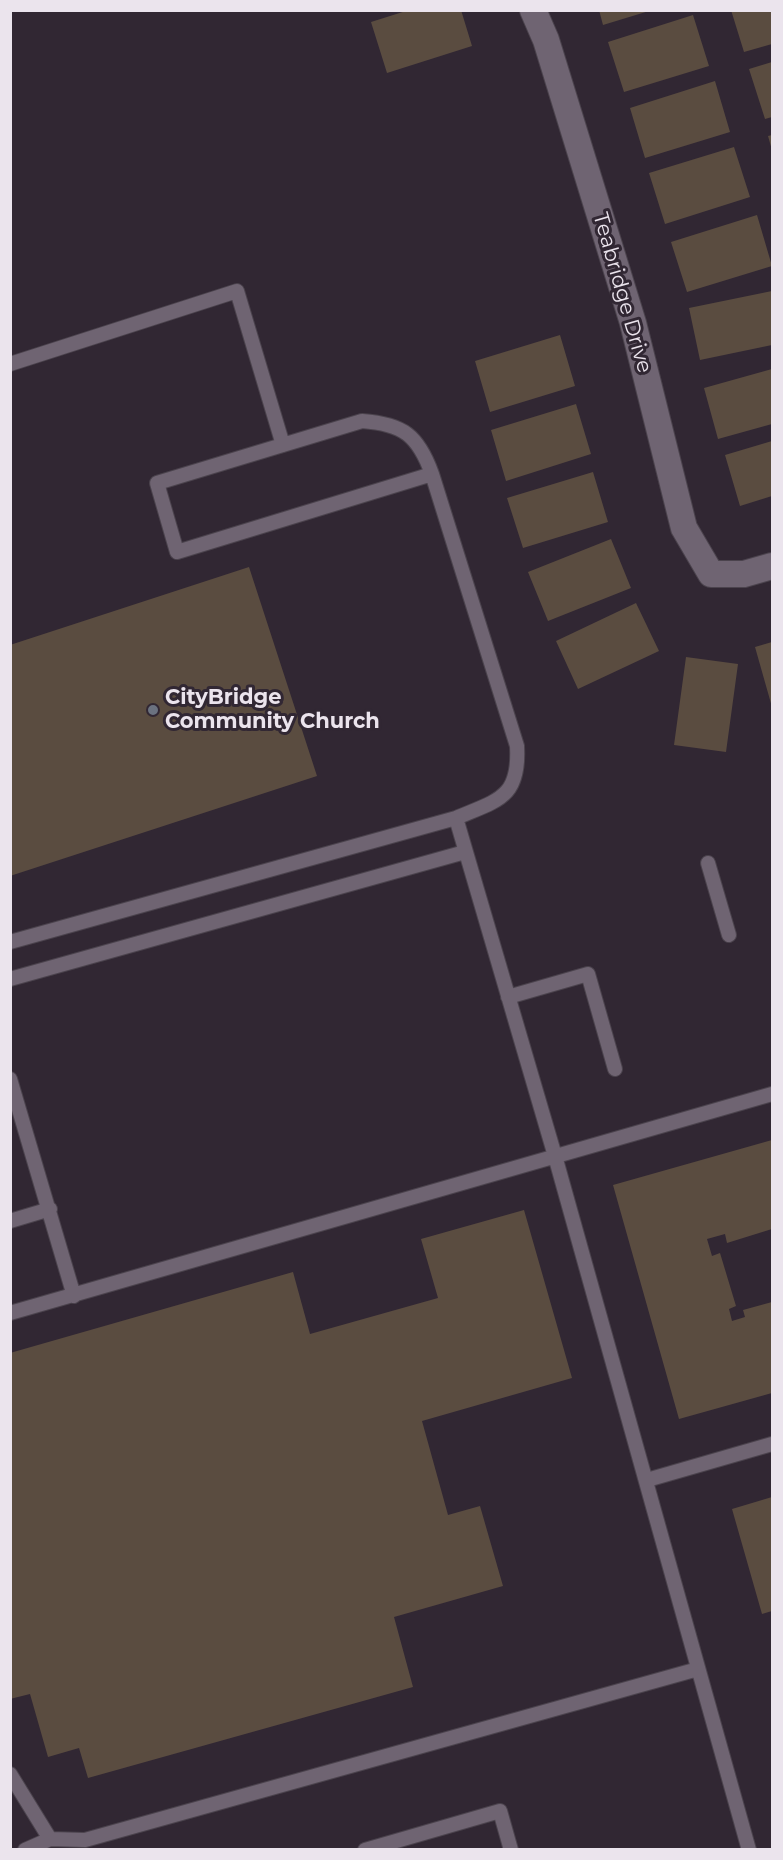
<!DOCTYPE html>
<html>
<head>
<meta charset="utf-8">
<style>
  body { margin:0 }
  #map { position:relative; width:783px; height:1860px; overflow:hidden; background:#312733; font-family:Montserrat,sans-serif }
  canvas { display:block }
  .frame { position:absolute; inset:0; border:12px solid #ebe4ed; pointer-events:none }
</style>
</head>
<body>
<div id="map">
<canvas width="783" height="1860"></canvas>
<div class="frame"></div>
</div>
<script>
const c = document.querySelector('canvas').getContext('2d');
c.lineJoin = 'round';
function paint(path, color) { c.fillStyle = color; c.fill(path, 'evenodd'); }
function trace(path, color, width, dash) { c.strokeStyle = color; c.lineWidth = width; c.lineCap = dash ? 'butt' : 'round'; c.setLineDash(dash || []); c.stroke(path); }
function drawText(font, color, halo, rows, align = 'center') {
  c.font = font + ' Montserrat,sans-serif'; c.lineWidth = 6; c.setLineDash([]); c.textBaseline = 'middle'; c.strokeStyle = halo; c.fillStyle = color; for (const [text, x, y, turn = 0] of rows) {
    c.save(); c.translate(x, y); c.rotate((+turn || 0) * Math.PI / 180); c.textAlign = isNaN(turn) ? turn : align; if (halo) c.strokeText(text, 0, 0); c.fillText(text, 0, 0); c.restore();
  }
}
paint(new Path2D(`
  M409,10H461L472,46L387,73L371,22Z
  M599,10H649V11L603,25Z
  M731,10H772V44L744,52Z
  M693,15L709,66L624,92L608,42Z
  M772,62V117L765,119L749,69Z
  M715,81L730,132L645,158L630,108Z
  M772,135V150L768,136Z
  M734,147L750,197L665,224L649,173Z
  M757,215L772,266L687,292L671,242Z
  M772,291V345L700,360L689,308Z
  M560,335L575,386L490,412L475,361Z
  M772,369V424L718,439L704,388Z
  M576,404L591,454L506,481L491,430Z
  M772,441V496L740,506L725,455Z
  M593,472L608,522L523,548L507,498Z
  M611,539L631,588L548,621L528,572Z
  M249,567L317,776L10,876V645Z
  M636,603L659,651L578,689L556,641Z
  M772,642V707L755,647Z
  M686,657L738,664L726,752L674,745Z
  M772,1140V1229L727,1243L725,1234L707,1239L712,1256L720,1253L736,1306L729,1309L732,1321L745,1317L743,1310L772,1302V1393L679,1419L613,1185Z
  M524,1210L572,1378L422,1421L448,1515L480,1506L503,1586L394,1617L413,1687L88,1778L79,1748L48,1757L30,1694L10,1699V1353L293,1272L310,1334L438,1298L421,1239Z
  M772,1497V1611L762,1614L732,1509Z`), '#5a4c40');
const lane = new Path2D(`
  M10,364L237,291L283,445
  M456,818L555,1156L749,1850
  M708,863L729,935
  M10,942L456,818C498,800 520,798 517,746L432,474C418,435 403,424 362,421L157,483L177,552L432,474
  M10,979L465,852
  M508,997L588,974L615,1069
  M10,1079L74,1296
  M10,1221L50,1209
  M10,1313L772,1094
  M647,1480L772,1444
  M10,1774L50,1839
  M25,1850L50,1839L85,1840L698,1669
  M365,1850L500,1811L511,1850`);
const street = new Path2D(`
  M533,10L546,40L633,323L684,528L711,574H744L772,566`);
trace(lane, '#4b434d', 16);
trace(street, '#4b434d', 28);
trace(lane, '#6f6472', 14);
trace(street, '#6f6472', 26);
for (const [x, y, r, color] of [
  [153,710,6,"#6b7280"]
]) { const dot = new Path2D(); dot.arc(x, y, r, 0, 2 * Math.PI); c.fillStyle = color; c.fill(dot); trace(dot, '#312733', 2); }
drawText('21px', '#ebe4ed', '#312733', [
  ["Teabridge Drive",622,293,74]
]);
drawText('bold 21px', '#ebe4ed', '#312733', [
  ["CityBridge",165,698],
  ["Community Church",165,722]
], 'left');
</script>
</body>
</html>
